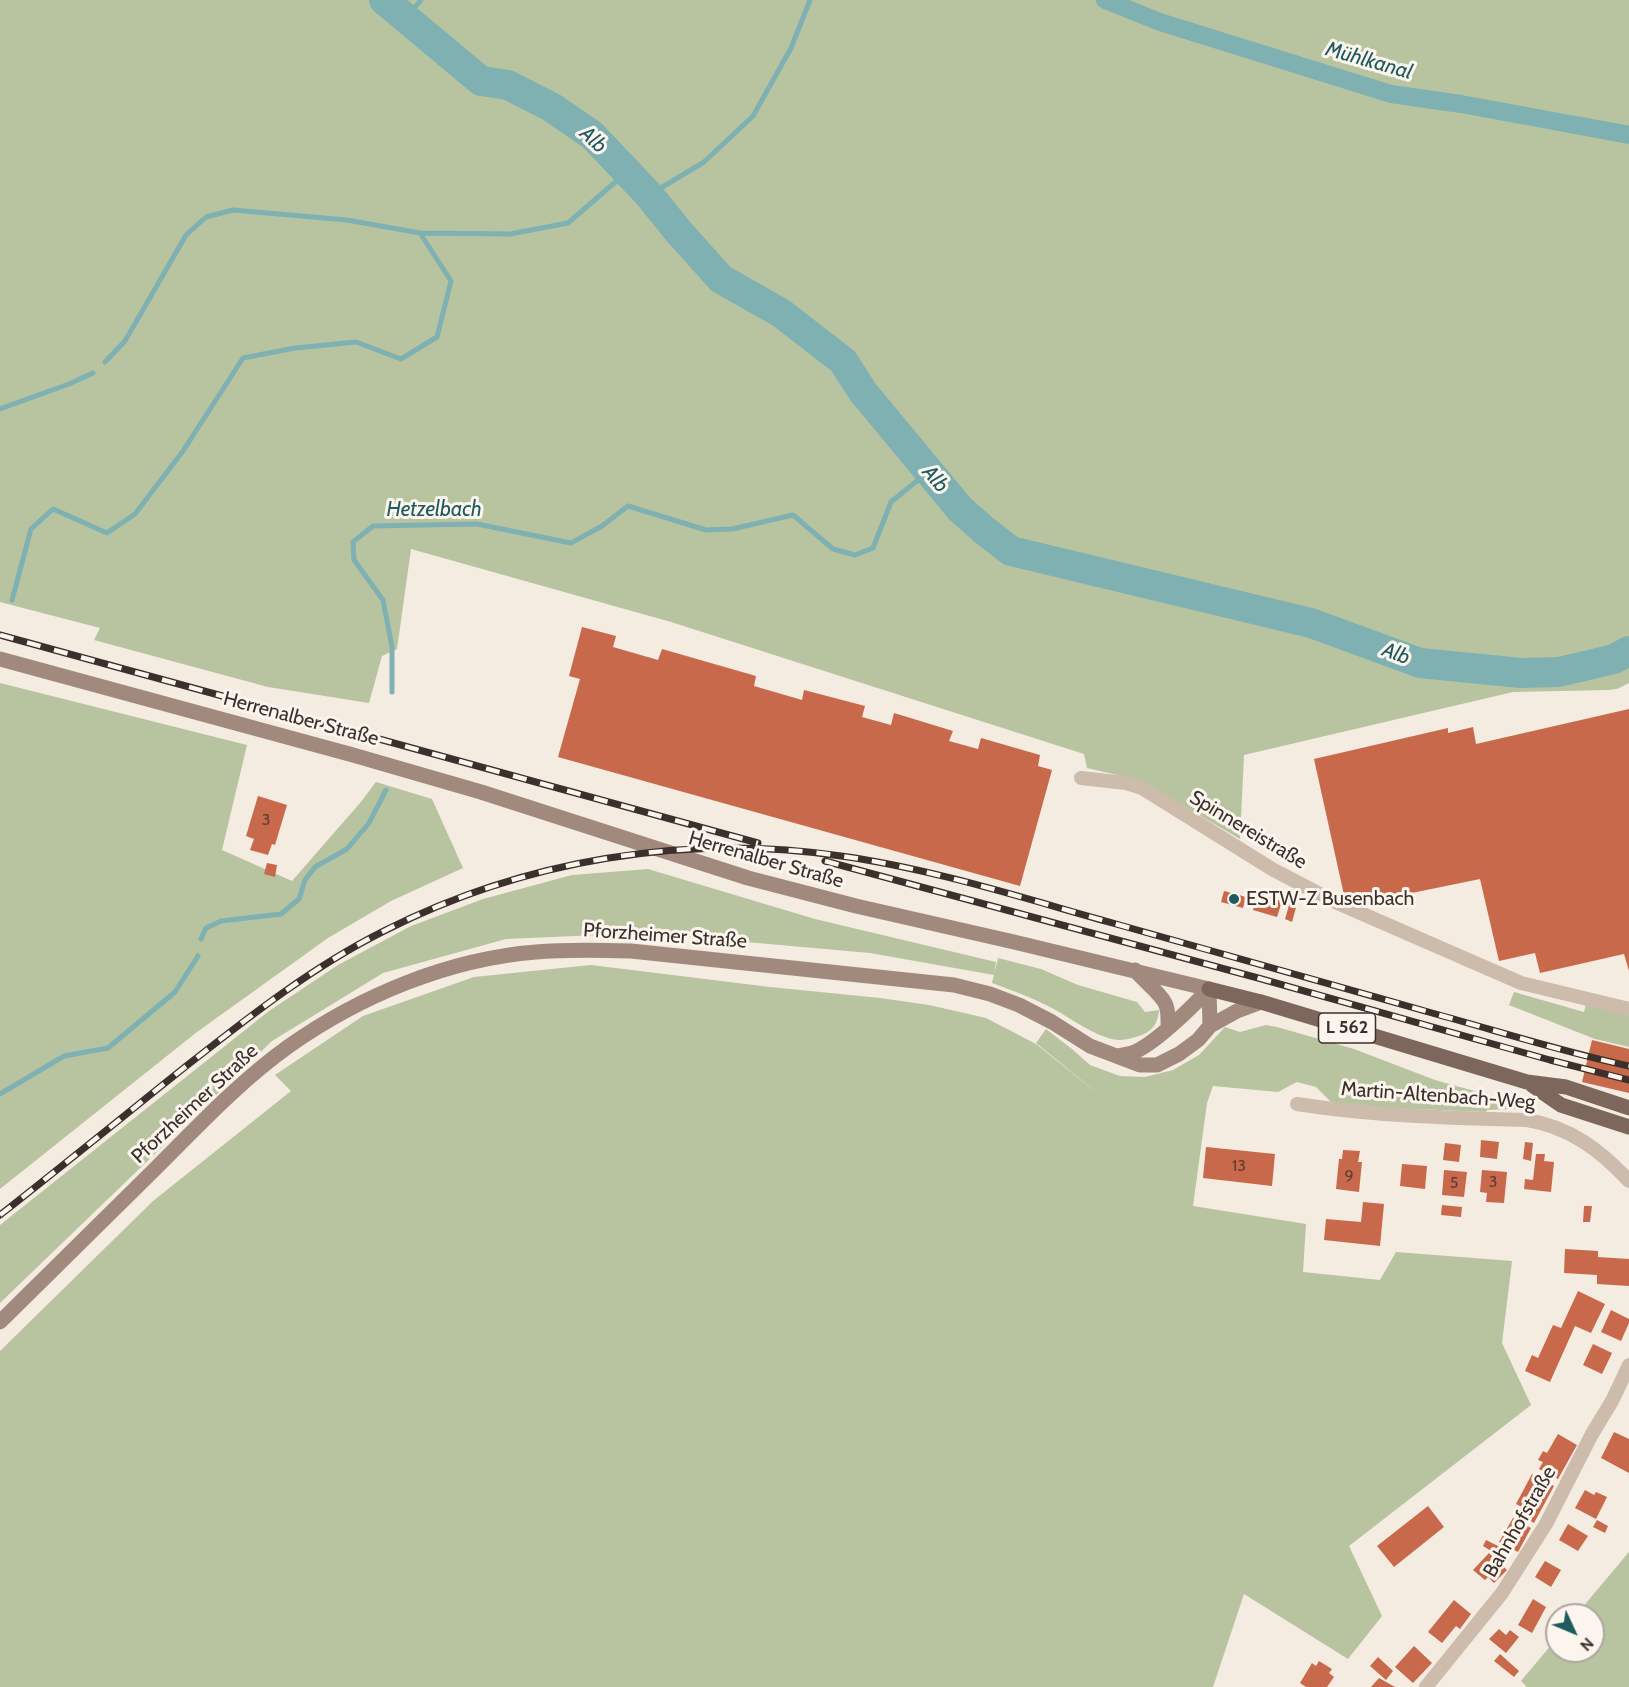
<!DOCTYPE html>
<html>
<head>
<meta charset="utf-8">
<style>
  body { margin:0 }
  #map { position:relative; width:1629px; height:1687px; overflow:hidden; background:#f4ebe1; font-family:Cabin,sans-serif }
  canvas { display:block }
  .north { position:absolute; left:1545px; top:1603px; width:60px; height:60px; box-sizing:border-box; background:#fbf5ee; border:2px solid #aea6a0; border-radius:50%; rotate:134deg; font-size:16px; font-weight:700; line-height:24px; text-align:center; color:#3b302b }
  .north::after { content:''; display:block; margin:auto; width:21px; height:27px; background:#1f5a5e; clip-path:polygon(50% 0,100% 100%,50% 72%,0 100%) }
</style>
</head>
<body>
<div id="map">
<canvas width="1629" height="1687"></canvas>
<div class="north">N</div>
</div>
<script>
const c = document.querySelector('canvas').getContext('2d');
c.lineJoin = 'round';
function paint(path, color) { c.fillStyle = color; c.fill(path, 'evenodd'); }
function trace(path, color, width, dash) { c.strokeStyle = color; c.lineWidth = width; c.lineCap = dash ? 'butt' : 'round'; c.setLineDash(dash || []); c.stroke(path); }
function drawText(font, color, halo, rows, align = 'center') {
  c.font = font + ' Cabin,sans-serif'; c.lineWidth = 6; c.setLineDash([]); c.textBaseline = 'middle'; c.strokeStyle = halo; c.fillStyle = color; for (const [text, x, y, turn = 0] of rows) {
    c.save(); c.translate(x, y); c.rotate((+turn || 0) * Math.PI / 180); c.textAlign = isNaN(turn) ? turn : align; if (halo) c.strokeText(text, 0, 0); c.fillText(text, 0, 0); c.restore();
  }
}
paint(new Path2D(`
  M0,0H1629V683L1617,689L1608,690L1513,692L1244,755L1240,839L1139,780L1087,768L1084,754L671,622L411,549L397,649L382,656L369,703L268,687L94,640L100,628L0,602Z
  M0,683L247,745L222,850L292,881L360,803L376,782L432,799L463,868L391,901L328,938L197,1032L0,1189Z
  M648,869L815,919L996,962L994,975L870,953L645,933L506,939L383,973L272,1041L0,1303V1225L269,1011L338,965L411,926L483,899L572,875Z
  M998,958L1041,969L1078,985L1137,1002L1145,1012L1159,1010C1158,1022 1154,1030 1142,1035C1135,1037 1127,1040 1120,1040C1099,1040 1068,1016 1048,1006C1030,997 1011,990 992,983Z
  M591,965L770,987L880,998L929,1005L986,1018L1036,1044L1106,1100L1036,1043L1046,1029L1072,1049L1090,1065L1120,1076L1145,1077L1173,1070L1199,1055L1225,1027L1240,1032L1266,1025L1277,1027L1354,1049L1435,1080L1517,1103V1106L1526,1109L1525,1111L1512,1109L1487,1110L1486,1112L1391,1108L1332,1103L1316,1087L1297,1082L1278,1092L1213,1086L1207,1103L1193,1206L1306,1224L1303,1272L1380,1280L1396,1252L1512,1261L1502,1343L1531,1405L1349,1546L1382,1616L1348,1659L1244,1594L1213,1687H0V1351L153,1201L291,1091L275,1075L363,1016L474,977Z
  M1514,992L1584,1012L1586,1004L1629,1015V1047L1595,1039L1509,1005Z
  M1629,1552V1687H1527L1521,1681L1557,1638V1651H1593V1615H1576Z`), '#b8c4a0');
trace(new Path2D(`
  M406,18L421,0
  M649,195L704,162L753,116L791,48L810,0
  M105,362L125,341L186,235L206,217L233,210L347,220L420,233L510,234L568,223L627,172
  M0,409L69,384L93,373
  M12,600L31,529L53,509L107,533L135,514L183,451L243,358L295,348L356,342L401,359L437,337L451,281L420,233
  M392,692V647L383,600L354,560L353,542L373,526L477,524L571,543L602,526L628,506L706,530L732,529L793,515L833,549L855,555L873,548L891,502L929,471
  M201,939L206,928L221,921L281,914L299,899L305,880L315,867L347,849L369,823L386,790
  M0,1094L64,1056L108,1048L175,992L198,956`), '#7fb0b2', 5);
trace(new Path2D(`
  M1105,0L1160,22L1391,94L1461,104L1629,135`), '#7fb0b2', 18);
trace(new Path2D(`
  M384,0L481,81L508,85L551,107L592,135L649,195L678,231L721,279L781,313L843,361L863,392L960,509L985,531L1011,551L1311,623L1420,663L1521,673L1559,672L1614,659L1629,651`), '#7fb0b2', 30);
paint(new Path2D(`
  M582,627L616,636L613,647L658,660L662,649L756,676L754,686L802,700L804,690L865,706L862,717L891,725L894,713L953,731L949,741L978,749L981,738L1040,755L1038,766L1052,770L1020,886L558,757L580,679L569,676Z
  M1629,709V971L1624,954L1540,973L1535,953L1499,961L1480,879L1363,903L1361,892L1344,895L1314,759L1448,728V733L1473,727L1476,744Z
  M258,796L287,805L275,845L272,844L268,855L250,850L254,839L246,836Z
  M267,863L277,865L275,877L264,874Z
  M1224,891L1246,897L1243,908L1221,902Z
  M1258,894L1282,901L1277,917L1253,910Z
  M1290,902L1297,904L1292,922L1285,919Z
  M1592,1040L1629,1049V1093L1582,1082Z
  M1481,1140L1499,1142L1497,1159L1480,1157Z
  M1525,1142L1533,1143L1531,1161L1523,1159Z
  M1445,1143L1461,1145L1459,1162L1443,1160Z
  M1206,1147L1275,1154L1272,1186L1203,1178Z
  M1343,1150L1360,1151L1358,1162H1362L1359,1192L1336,1189L1339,1159H1342Z
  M1536,1154H1545L1544,1161L1554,1162L1551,1192L1524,1189L1525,1179L1533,1180Z
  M1402,1164L1427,1166L1425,1189L1400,1186Z
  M1444,1170L1467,1172L1464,1197L1442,1195Z
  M1482,1170L1507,1172L1504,1203L1486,1202L1487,1193L1480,1192Z
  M1363,1202L1384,1204L1380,1246L1324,1240L1326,1219L1361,1222Z
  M1442,1205L1462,1207L1461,1217L1441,1215Z
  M1584,1206H1592L1590,1222H1583Z
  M1565,1249L1598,1251V1257L1629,1259V1286L1597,1284V1275L1564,1273Z
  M1578,1291L1605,1304L1591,1333L1575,1326L1550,1382L1525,1371L1532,1355L1538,1358L1553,1325L1561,1328Z
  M1611,1310L1629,1319V1323L1621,1341L1601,1332Z
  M1593,1344L1612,1353L1602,1374L1583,1365Z
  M1614,1432L1629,1439V1473L1601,1458Z
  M1558,1434L1577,1445L1558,1479L1539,1469L1543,1462L1538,1460L1543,1451L1547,1453Z
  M1532,1474L1554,1486L1534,1523L1520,1515L1524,1508L1516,1504Z
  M1585,1490L1594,1495L1596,1492L1607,1497L1596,1519L1575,1508Z
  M1428,1506L1444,1527L1394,1567L1377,1546Z
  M1513,1518L1531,1528L1518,1552L1499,1542Z
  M1597,1520L1608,1526L1605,1533L1593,1527Z
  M1568,1524L1588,1536L1578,1551L1559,1540Z
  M1486,1540L1500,1547L1496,1554L1483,1546Z
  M1489,1553L1507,1570L1494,1583L1488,1577L1485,1580L1473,1570Z
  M1545,1561L1561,1570L1551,1587L1535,1577Z
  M1533,1599L1546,1607L1532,1633L1518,1625Z
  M1454,1600L1471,1614L1460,1629L1456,1626L1442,1643L1428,1632Z
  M1499,1629L1506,1635L1510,1630L1519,1637L1506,1653L1489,1639Z
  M1414,1646L1432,1663L1413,1683L1395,1667Z
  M1500,1654L1519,1671L1514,1677L1494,1661Z
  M1378,1657L1393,1671L1386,1680L1370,1666Z
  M1319,1661L1332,1669L1329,1673L1334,1677L1327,1687H1306L1300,1683L1312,1663L1316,1666Z
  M1379,1678L1395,1687H1371Z`), '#c8694b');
trace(new Path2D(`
  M1081,778L1126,783L1142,788L1272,869L1333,901L1521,983L1629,1009
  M1297,1104C1373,1116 1450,1118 1527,1120C1570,1127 1600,1150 1629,1181
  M1426,1687L1502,1593L1546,1524L1592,1434L1612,1401L1629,1365`), '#cdbbac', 14);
trace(new Path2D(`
  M0,659L353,755L481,792L748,878L856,906L1014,942L1209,989
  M1135,970C1143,980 1160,993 1165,1003C1169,1010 1168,1020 1168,1028
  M1209,989L1210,1026
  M1117,1056C1122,1055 1127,1054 1132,1053C1154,1045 1192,1007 1209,989
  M0,1322C52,1271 103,1220 155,1169C197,1127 240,1081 289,1046C360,996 448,959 536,952C568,949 599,950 631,951L954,985L990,994L1019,1005L1052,1022L1090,1046L1140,1065H1157L1179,1054L1198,1040L1210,1026L1237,1011L1261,1002`), '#a18a7d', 15);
trace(new Path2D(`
  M1209,989L1261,1002L1527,1082L1566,1087L1629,1108
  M1532,1085L1561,1105L1629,1127`), '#7d675c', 15);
const rail = new Path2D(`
  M0,635L758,843
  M825,861L1258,978L1550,1060L1629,1080
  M0,1215C60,1168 120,1119 180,1071C245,1020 310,968 384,931C524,860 686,833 841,856C934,869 1026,899 1116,924C1222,954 1327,983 1432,1013C1498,1031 1563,1052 1629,1066`);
trace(rail, '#3b302b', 7);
trace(rail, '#fbf5ee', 4.5, [14]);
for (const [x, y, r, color] of [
  [1234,899,6,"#1f5a5e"]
]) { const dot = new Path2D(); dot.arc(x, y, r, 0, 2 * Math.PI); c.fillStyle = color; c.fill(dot); trace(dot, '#fbf5ee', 2); }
drawText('16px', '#5e3e33', null, [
  ["3",266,820],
  ["13",1239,1166],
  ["9",1349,1176],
  ["3",1493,1182],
  ["5",1454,1183]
]);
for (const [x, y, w] of [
  [1347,1028,57]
]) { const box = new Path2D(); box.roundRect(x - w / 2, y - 15, w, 30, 4.5); c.fillStyle = '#fbf5ee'; c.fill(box); trace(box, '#3b302b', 1.5); }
drawText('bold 18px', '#3b302b', null, [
  ["L 562",1347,1028]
]);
drawText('20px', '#3b302b', '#fbf5ee', [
  ["Herrenalber Straße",301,719,15],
  ["Spinnereistraße",1248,830,31],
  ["Herrenalber Straße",766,860,16],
  ["Pforzheimer Straße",665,936,4],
  ["Martin-Altenbach-Weg",1438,1096,4],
  ["Pforzheimer Straße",195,1104,-43],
  ["Bahnhofstraße",1520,1522,-60]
]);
drawText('20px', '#3b302b', '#fbf5ee', [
  ["ESTW-Z Busenbach",1246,899]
], 'left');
drawText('italic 21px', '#1f5a5e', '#fbf5ee', [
  ["Mühlkanal",1369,61,16],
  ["Alb",593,140,43],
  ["Alb",935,479,50],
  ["Hetzelbach",434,510],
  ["Alb",1396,654,20]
]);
</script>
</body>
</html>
